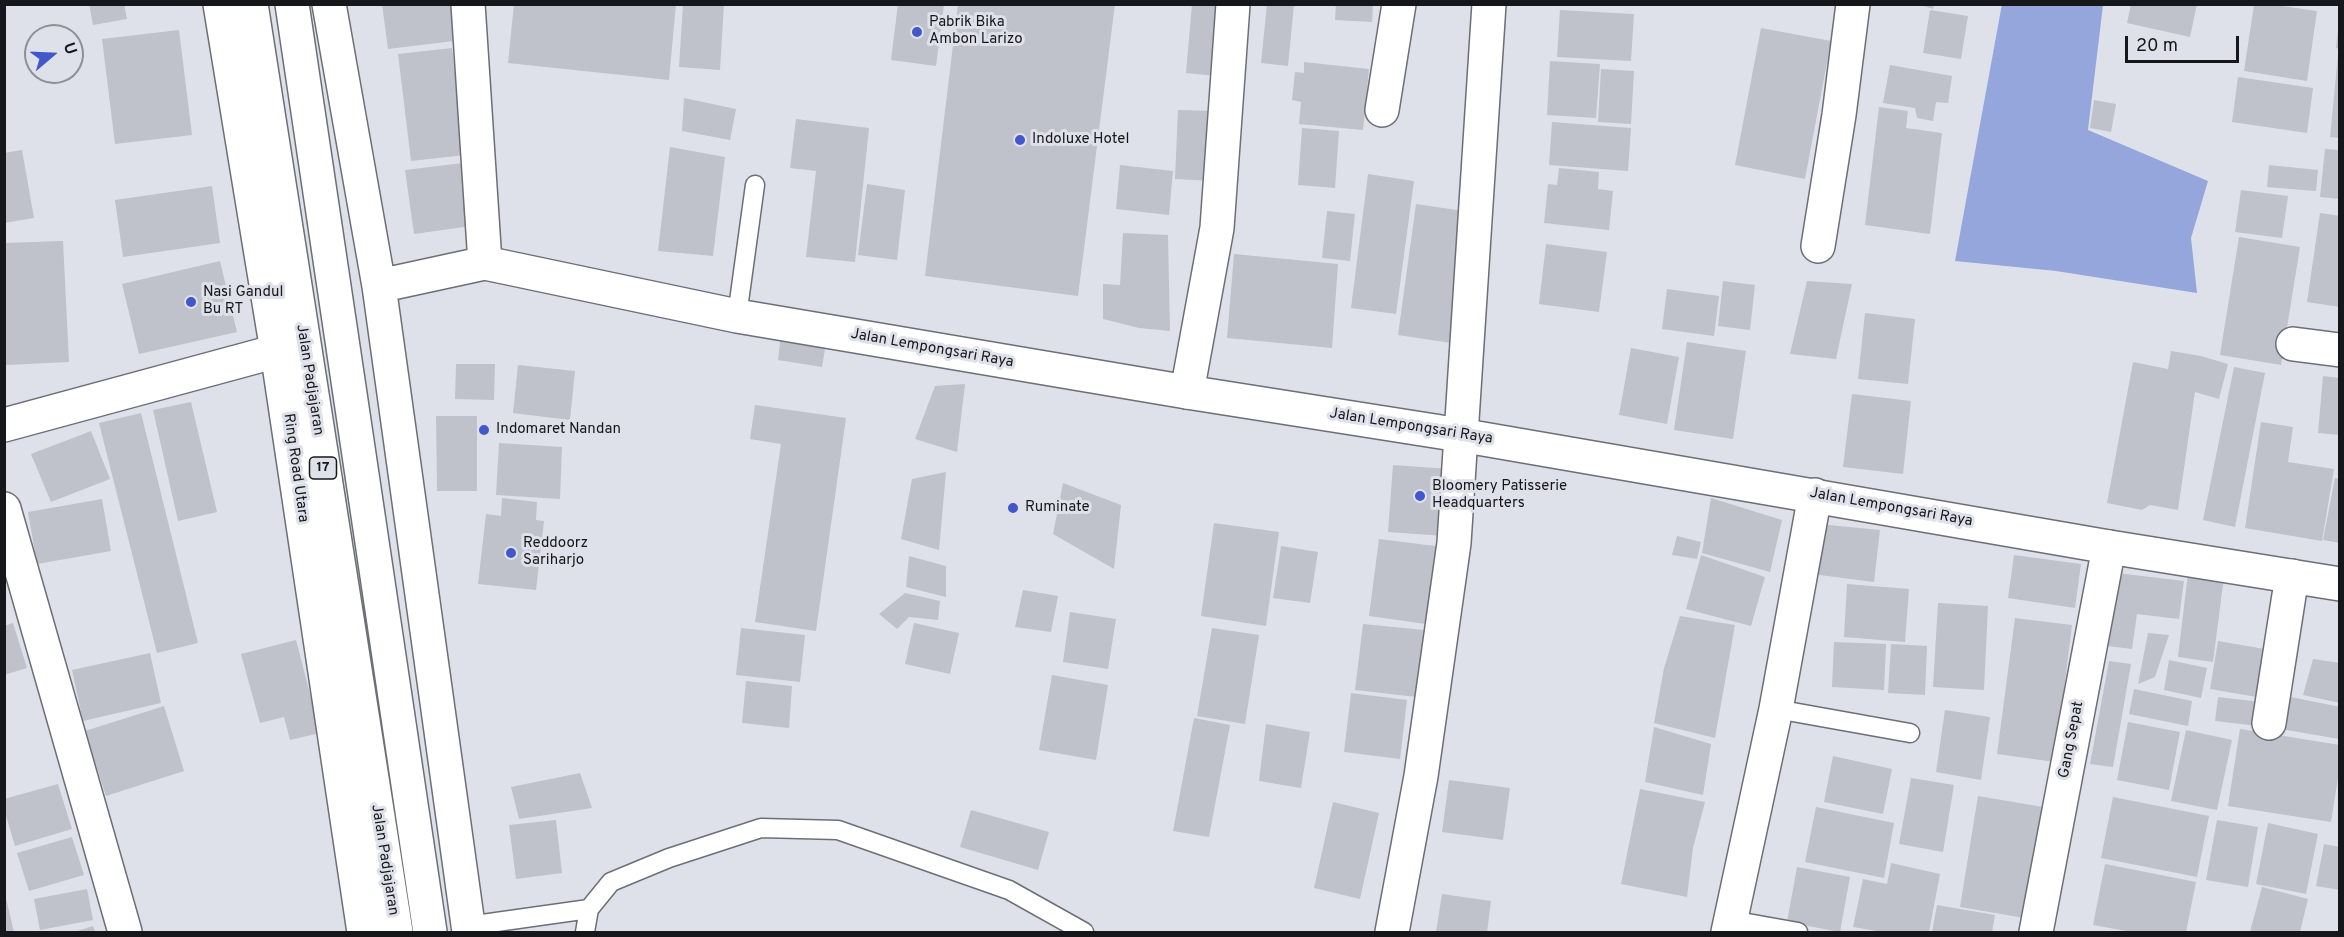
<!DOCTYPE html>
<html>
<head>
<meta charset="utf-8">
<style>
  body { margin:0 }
  #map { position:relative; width:2344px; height:937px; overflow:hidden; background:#dee1e9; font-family:Overpass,sans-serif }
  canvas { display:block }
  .frame { position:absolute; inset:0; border:6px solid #16171a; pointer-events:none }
  .north { position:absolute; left:24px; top:24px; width:60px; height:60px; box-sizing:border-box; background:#dee1e9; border:2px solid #8e9096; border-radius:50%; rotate:71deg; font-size:16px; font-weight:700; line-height:24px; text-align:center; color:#16171a }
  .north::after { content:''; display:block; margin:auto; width:21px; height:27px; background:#4257ca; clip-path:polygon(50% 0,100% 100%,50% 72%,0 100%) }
  .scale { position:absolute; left:2125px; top:36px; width:114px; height:27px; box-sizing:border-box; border:3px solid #16171a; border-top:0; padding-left:8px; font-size:18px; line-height:21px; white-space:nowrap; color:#16171a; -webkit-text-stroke:4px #dee1e9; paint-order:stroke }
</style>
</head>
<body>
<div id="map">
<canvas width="2344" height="937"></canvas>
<div class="frame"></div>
<div class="north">U</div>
<div class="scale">20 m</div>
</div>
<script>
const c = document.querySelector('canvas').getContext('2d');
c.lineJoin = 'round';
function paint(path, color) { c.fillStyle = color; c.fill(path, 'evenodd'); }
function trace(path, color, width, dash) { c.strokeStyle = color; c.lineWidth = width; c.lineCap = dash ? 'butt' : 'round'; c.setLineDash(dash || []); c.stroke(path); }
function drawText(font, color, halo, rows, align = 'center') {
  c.font = font + ' Overpass,sans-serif'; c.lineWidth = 6; c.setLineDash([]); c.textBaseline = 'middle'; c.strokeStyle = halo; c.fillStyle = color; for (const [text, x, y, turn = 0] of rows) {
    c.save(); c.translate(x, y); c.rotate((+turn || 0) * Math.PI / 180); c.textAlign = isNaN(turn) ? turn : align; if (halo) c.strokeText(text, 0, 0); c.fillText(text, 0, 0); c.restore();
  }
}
paint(new Path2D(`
  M2002,4L2103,5L2088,130L2208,181L2191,238L2197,293L2056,271L1955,261Z`), '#95a6dc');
paint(new Path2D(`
  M89,4H124L127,19L93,25Z
  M382,4H457L462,40L388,49Z
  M514,4H676L669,80L508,63Z
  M683,4H724L720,70L679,67Z
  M898,4H944L936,66L891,60Z
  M958,4H1115L1078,296L925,276Z
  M1192,4H1223L1216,76L1186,73Z
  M1267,4H1294L1288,66L1261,63Z
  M1336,4H1373L1372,22L1335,20Z
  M1918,4H1934L1933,9Z
  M2131,4H2197L2190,37L2127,23Z
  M2254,5H2275L2317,11L2307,81L2244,71Z
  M1560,10L1634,14L1631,61L1557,57Z
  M1930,10L1968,16L1961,59L1923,53Z
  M1761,28L1831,41L1805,179L1735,165Z
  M179,30L192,135L115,144L102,39Z
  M2338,30H2340V49L2336,48Z
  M452,48L465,155L411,161L398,54Z
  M2338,55H2340V138L2330,137Z
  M1550,61L1600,64L1596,118L1547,115Z
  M1304,62L1369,69L1363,130L1299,124L1301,102L1292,100L1295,72L1304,73Z
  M1890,65L1952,76L1948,103L1936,102L1933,121L1917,118L1915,108L1883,103Z
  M1601,69L1634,71L1631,124L1598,122Z
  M2238,77L2313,88L2307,133L2232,122Z
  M684,98L736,109L730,140L682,131Z
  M2094,100L2116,104L2111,132L2090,128Z
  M1879,107L1908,111L1906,128L1942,133L1930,234L1865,225Z
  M1178,110L1216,111L1214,181L1175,179Z
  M796,119L869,128L855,262L806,257L816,171L790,168Z
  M1552,122L1631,128L1628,171L1549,165Z
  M1302,128L1339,131L1335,188L1298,185Z
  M670,147L725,157L713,256L658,251Z
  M2325,149L2340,150V199L2320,197Z
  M22,150L34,218L4,223V153Z
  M463,163L471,226L414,234L405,170Z
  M1120,165L1173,171L1169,215L1116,209Z
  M2269,165L2318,170L2316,191L2267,187Z
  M1559,168L1599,172L1598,189L1613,191L1609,230L1544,223L1548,184L1557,185Z
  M1368,174L1414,181L1396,314L1351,308Z
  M867,184L905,190L897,260L858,255Z
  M212,186L220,243L123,257L115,200Z
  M2241,190L2288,196L2282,238L2235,232Z
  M1416,204L1470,212L1451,343L1398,335Z
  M1327,211L1355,214L1350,261L1322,258Z
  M2320,213L2340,216V307L2307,302Z
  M1123,233L1168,235L1170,331L1139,328L1103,319V284L1120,285Z
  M2239,237L2300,247L2281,365L2220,355Z
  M63,241L69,362L6,365L4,243Z
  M1546,244L1607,252L1599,312L1539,304Z
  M1234,254L1338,264L1332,348L1227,338Z
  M220,261L237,332L139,354L122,284Z
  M1723,281L1755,285L1750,330L1718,326Z
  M1807,281L1852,284L1836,359L1790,354Z
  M1667,289L1719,296L1714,336L1662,329Z
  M1865,313L1915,319L1908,384L1858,379Z
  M781,335L826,343L822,367L778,360Z
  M1687,342L1746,351L1733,439L1674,430Z
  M1631,348L1679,357L1667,424L1619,415Z
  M2171,351L2201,356L2228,364L2219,399L2195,392L2178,510L2150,505L2142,510L2107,503L2133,362L2168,369Z
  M456,364H495L494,400L455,399Z
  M518,365L575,371L570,420L513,413Z
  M2234,367L2265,373L2235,527L2203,520Z
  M2323,376L2340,378V435L2318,433Z
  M965,384L957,452L915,439L935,386Z
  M1852,394L1911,401L1903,474L1843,467Z
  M191,402L217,512L178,521L153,410Z
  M755,405L846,418L816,631L755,622L781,444L750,439Z
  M141,413L198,643L157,653L99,423Z
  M436,416H477V491H437Z
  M2261,422L2293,427L2288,462L2334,469L2322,541L2245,528Z
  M91,431L110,479L51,502L31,454Z
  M499,443L562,447L560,499L496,495Z
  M1393,465L1450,469L1445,536L1388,532Z
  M946,472L939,550L901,539L912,479Z
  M2335,478L2340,479V543L2323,540Z
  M1063,483L1121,505L1114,569L1053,534Z
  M502,498L537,502L536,520L544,521L536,590L478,584L486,514L501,516Z
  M1711,498L1782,520L1770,572L1702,553Z
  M102,499L111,551L37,564L28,512Z
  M1214,523L1279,532L1266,626L1201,616Z
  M1819,524L1880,530L1874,582L1812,574Z
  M1677,536L1701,542L1697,559L1672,555Z
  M1379,539L1443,547L1433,625L1369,616Z
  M1281,546L1318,552L1310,603L1273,598Z
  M1701,555L1765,577L1751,626L1686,609Z
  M2014,555L2081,564L2075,608L2008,598Z
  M909,556L946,566V597L906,587Z
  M2117,573L2184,581L2179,619L2137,614L2132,649L2108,646Z
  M2188,573L2224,577L2213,662L2178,657Z
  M1847,584L1909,589L1905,642L1844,637Z
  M1023,590L1058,596L1051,632L1015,627Z
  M905,593L940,601L938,620L909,617L897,629L879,614Z
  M1938,603L1988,606L1984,690L1933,687Z
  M1070,612L1116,619L1108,669L1063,662Z
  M1680,616L1735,625L1715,738L1654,723L1664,668Z
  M2015,618L2072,625L2055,762L1997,754Z
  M13,623L27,668L4,675V626Z
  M914,623L959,633L950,674L905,664Z
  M1363,624L1424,630L1417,697L1355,690Z
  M741,628L805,635L800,682L736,675Z
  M1212,628L1259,635L1245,724L1197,716Z
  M2148,633L2169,635L2155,677L2138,684Z
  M296,640L320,733L290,740L284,717L260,723L241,654Z
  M2218,641L2276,651L2268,699L2210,689Z
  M1834,642L1886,644L1884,690L1832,687Z
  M1891,644L1927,646L1925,695L1888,693Z
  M150,653L161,703L83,721L72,670Z
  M2313,659L2340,663V703L2303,695Z
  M2169,660L2207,668L2201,698L2164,690Z
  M2109,661L2131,664L2113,767L2090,764Z
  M1052,675L1108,685L1096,760L1039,750Z
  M746,681L792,686L789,728L742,723Z
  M2134,689L2192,701L2188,726L2129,714Z
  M1351,693L1407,700L1400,759L1344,752Z
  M2286,696L2340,707L2339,739L2281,729Z
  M2218,697L2261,702L2258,726L2215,721Z
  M164,706L184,771L106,796L85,731Z
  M1945,710L1990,717L1981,780L1936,772Z
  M1194,718L1230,725L1209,837L1173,831Z
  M2128,722L2180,732L2169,790L2117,780Z
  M1266,724L1310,732L1301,788L1259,781Z
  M1654,727L1711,744L1703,795L1645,782Z
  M2240,729L2340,745V765L2331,822L2228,806Z
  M2186,730L2232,740L2217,810L2171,801Z
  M1833,756L1892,769L1883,814L1824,802Z
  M580,773L592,808L519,819L511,787Z
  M1911,778L1954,785L1943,852L1899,844Z
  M1449,780L1510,788L1503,840L1442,832Z
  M58,784L72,829L15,846L4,809V799Z
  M1640,789L1705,802L1693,848L1687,897L1621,884Z
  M1978,796L2055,809L2036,920L1960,907Z
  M2113,797L2209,816L2197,877L2101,858Z
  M1333,802L1379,813L1360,899L1314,888Z
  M1816,807L1894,823L1884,878L1805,862Z
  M971,810L1049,832L1038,870L960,847Z
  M556,820L562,873L516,879L509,825Z
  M2217,820L2258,827L2248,887L2206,880Z
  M2268,823L2318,834L2306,894L2256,884Z
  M72,837L84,875L29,891L17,853Z
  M2324,844L2340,847V890L2316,886Z
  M1891,863L1940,874L1929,932H1882L1853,927L1863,879L1887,884Z
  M2105,864L2196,882L2186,932H2132L2093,925Z
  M1797,867L1850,877L1840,932L1787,922Z
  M2262,887L2308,899L2300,932H2250Z
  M87,889L93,920L40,930L34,899Z
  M4,894H5L14,932H4Z
  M1442,894L1491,901L1487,932H1436Z
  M1937,905L1995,915L1992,932H1932Z
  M93,926L95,932H74Z`), '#bfc2ca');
const service = new Path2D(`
  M737,316L755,185
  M1776,709L1910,733
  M1731,920L1798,932
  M468,926L589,909
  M585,932L589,909L611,882L669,858L761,828L838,830L1009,890L1084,932`);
const minor = new Path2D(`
  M468,4L485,263
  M1382,110L1399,4
  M1818,246L1839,115L1853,4
  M2293,344L2340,350
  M1187,392L1217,228L1233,4
  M4,425L277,351
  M4,509L125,932
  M2269,723L2292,576
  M1392,932L1421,776L1454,543L1489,4
  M1728,932L1776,709L1815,495
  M2036,932L2109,547`);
const tertiary = new Path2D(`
  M220,4L277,351L364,932
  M329,4L379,286L469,932
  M379,286L485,263`);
const secondary = new Path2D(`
  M485,263L737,316L1187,392L1460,435L2109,547L2340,584`);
const trunk = new Path2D(`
  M251,4L396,932
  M292,4L430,932`);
trace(service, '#6c6f76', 21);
trace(minor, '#6c6f76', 36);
trace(tertiary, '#6c6f76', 36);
trace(secondary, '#6c6f76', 36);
trace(trunk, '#6c6f76', 36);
trace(service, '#fff', 18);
trace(minor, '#fff', 33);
trace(tertiary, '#fff', 33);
trace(secondary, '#fff', 33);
trace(trunk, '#fff', 33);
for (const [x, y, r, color] of [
  [917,32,6,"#4257ca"],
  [1020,140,6,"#4257ca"],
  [191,302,6,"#4257ca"],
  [484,430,6,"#4257ca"],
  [1420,496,6,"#4257ca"],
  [1013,508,6,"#4257ca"],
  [511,553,6,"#4257ca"]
]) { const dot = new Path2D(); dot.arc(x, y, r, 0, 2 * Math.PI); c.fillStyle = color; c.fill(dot); trace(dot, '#dee1e9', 2); }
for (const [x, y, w] of [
  [323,468,27]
]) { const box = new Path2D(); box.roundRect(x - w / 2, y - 11, w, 22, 4.5); c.fillStyle = '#dee1e9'; c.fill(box); trace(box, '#16171a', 1.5); }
drawText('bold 14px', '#16171a', null, [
  ["17",323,468]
]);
drawText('15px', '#16171a', '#dee1e9', [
  ["Pabrik Bika",929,23],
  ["Ambon Larizo",929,40],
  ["Indoluxe Hotel",1032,140],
  ["Nasi Gandul",203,293],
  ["Bu RT",203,310],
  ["Indomaret Nandan",496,430],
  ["Bloomery Patisserie",1432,487],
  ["Headquarters",1432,504],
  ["Ruminate",1025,508],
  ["Reddoorz",523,544],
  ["Sariharjo",523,561]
], 'left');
drawText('15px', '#16171a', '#dee1e9', [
  ["Jalan Lempongsari Raya",932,349,10],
  ["Jalan Padjajaran",309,380,81],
  ["Jalan Lempongsari Raya",1411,427,9],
  ["Ring Road Utara",295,468,82],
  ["Jalan Lempongsari Raya",1891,508,10],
  ["Gang Sepat",2072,740,-79],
  ["Jalan Padjajaran",384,860,81]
]);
</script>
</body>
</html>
